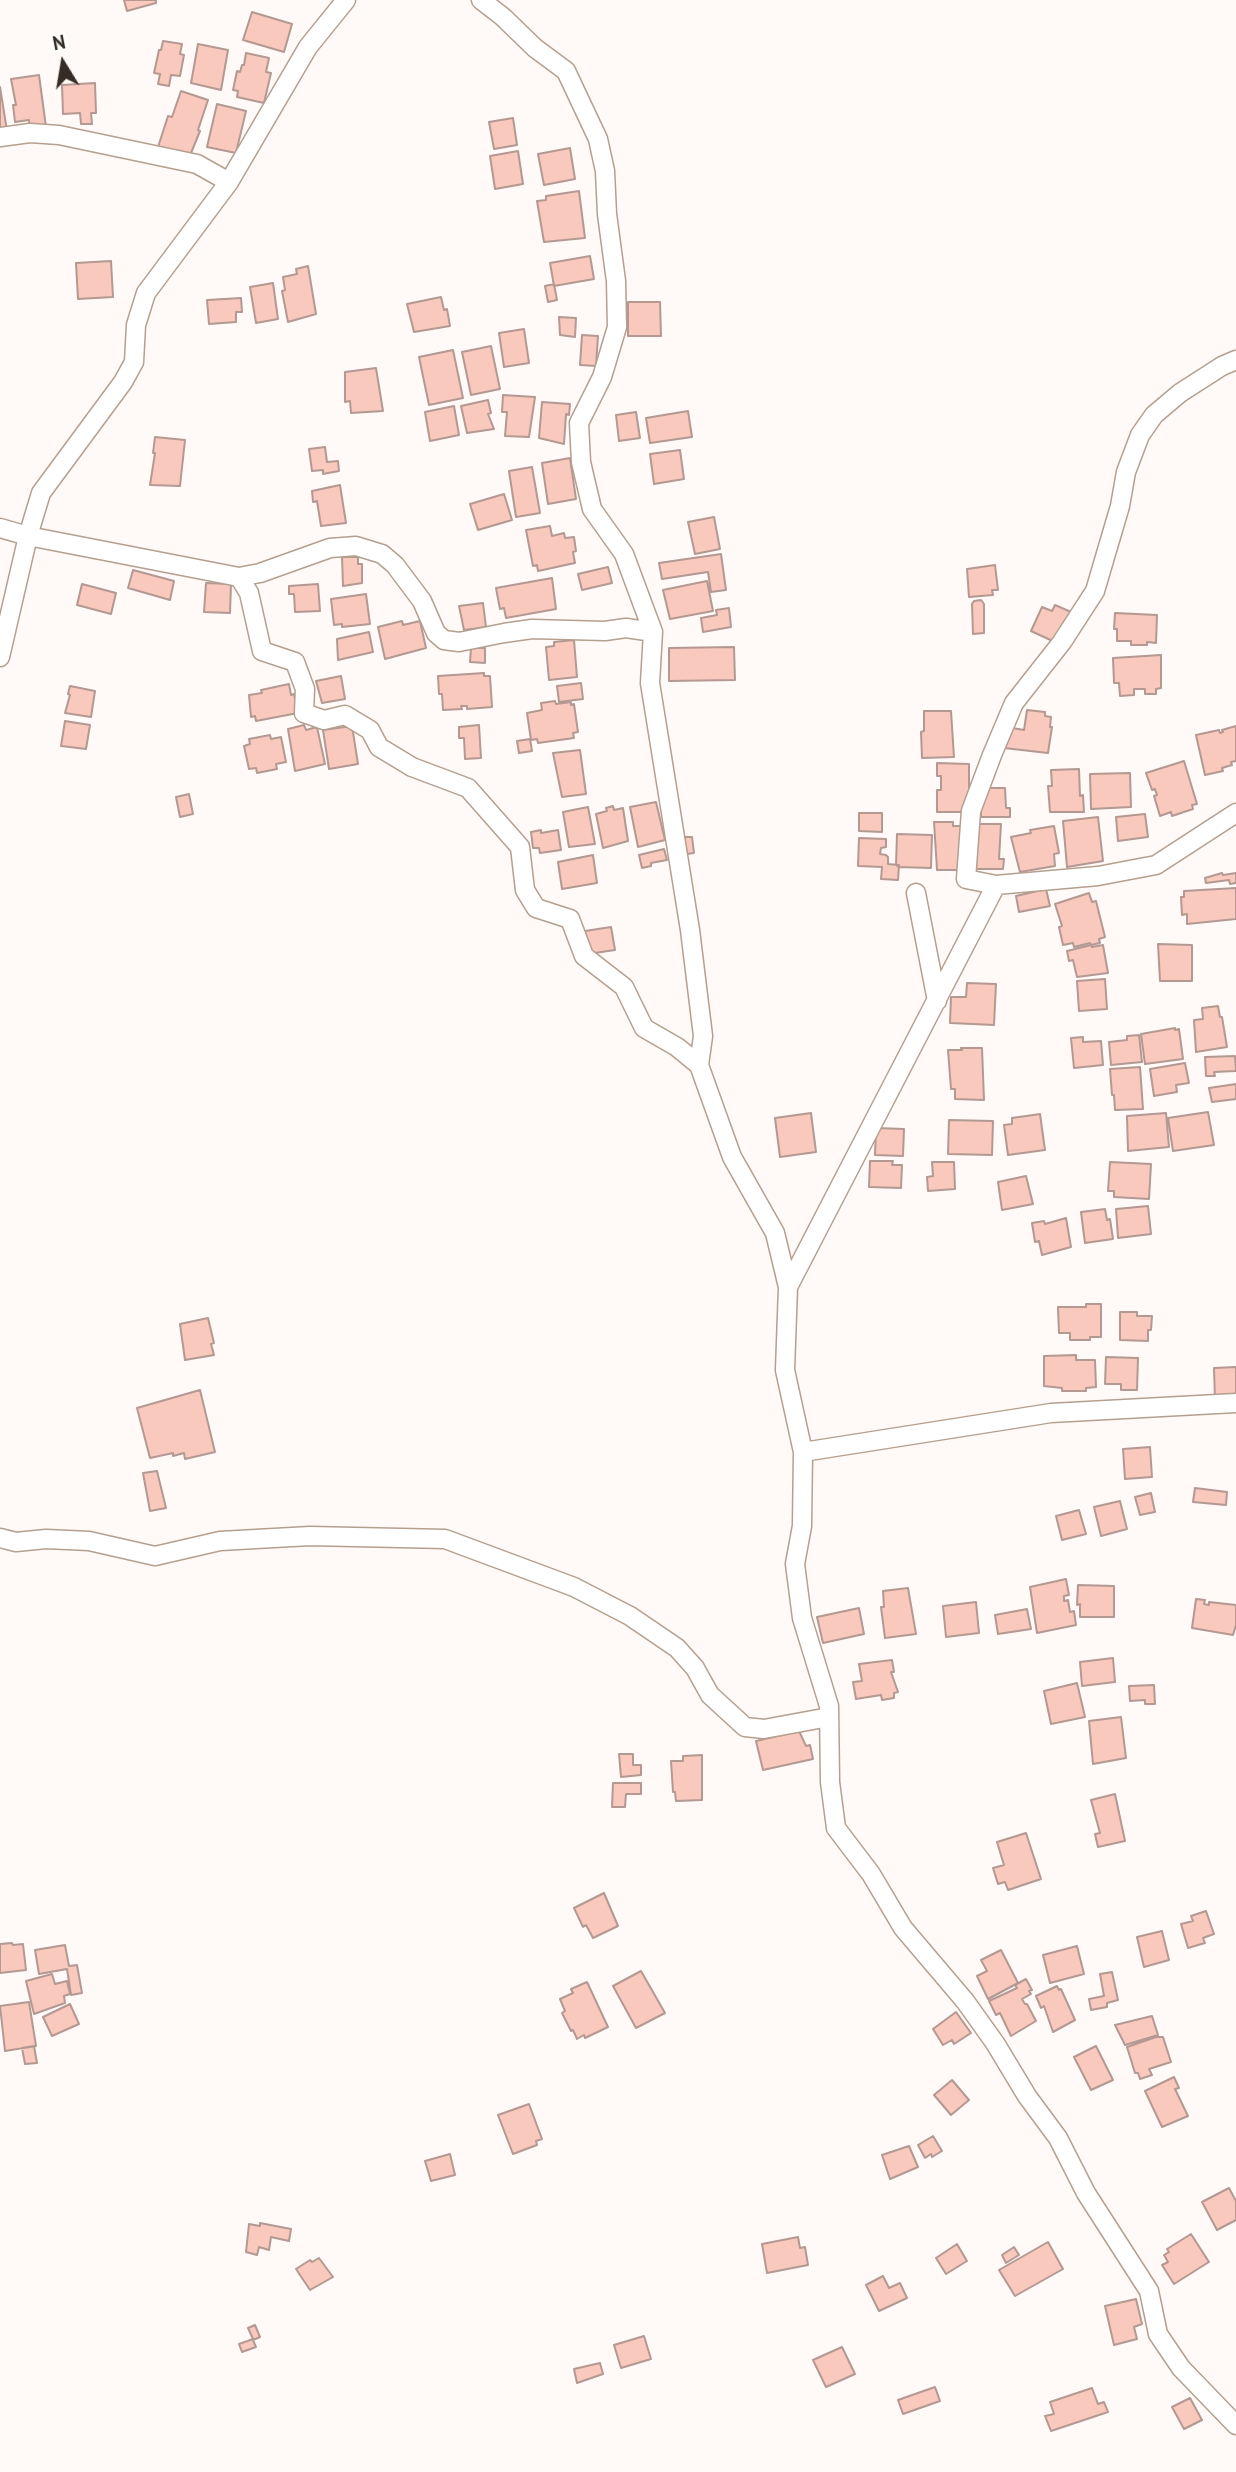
<!DOCTYPE html>
<html>
<head>
<meta charset="utf-8">
<style>
  body { margin:0 }
  #map { position:relative; width:1236px; height:2472px; overflow:hidden; background:#fffaf7; font-family:"PT Sans",sans-serif }
  canvas { display:block }
  .north { position:absolute; left:28px; top:28px; width:70px; height:70px; -webkit-text-stroke:5px #fff; paint-order:stroke; rotate:349deg; font-size:19px; font-weight:700; line-height:28px; text-align:center; color:#352c26 }
  .north::after { content:''; display:block; margin:auto; width:24px; height:32px; background:#352c26; clip-path:polygon(50% 0,100% 100%,50% 72%,0 100%) }
</style>
</head>
<body>
<div id="map">
<canvas width="1236" height="2472"></canvas>
<div class="north">N</div>
</div>
<script>
const c = document.querySelector('canvas').getContext('2d');
c.lineJoin = 'round';
function paint(path, color) { c.fillStyle = color; c.fill(path, 'evenodd'); }
function trace(path, color, width, dash) { c.strokeStyle = color; c.lineWidth = width; c.lineCap = dash ? 'butt' : 'round'; c.setLineDash(dash || []); c.stroke(path); }
const building = new Path2D(`
  M124,0H156V3L127,11Z
  M252,12L292,24L284,52L243,40Z
  M163,41L182,44L180,54L184,55L180,76L171,75L169,86L158,84L160,74L154,73L159,50H161Z
  M198,44L228,50L221,90L191,83Z
  M246,53L269,58L266,72L271,73L264,103L237,97L238,91L233,90L237,71L240,72L242,65H244Z
  M39,75L46,127L30,129L29,120L15,122L13,105H16L11,79Z
  M95,83L96,113H91L92,124H81L80,113L63,114L62,85Z
  M0,87L7,131L0,132Z
  M181,91L208,100L198,130L200,131L189,158L158,147L168,116L172,117Z
  M217,104L246,111L236,153L207,147Z
  M513,118L517,145L494,149L489,122Z
  M570,148L575,179L544,185L538,154Z
  M518,151L523,184L495,189L490,156Z
  M579,191L585,238L544,242L537,201L546,200V196Z
  M590,256L594,279L554,286L550,263Z
  M111,261L113,297L78,299L76,263Z
  M308,266L316,314L288,322L282,291L285,290L283,277L297,274L296,269Z
  M273,283L278,319L256,323L250,287Z
  M554,284L557,300L548,302L545,286Z
  M441,297L444,310L447,309L450,326L414,332L407,304Z
  M241,298L242,312H236V322L209,324L207,300Z
  M628,302H660L661,336H628Z
  M559,317L576,318L575,337L560,335Z
  M524,329L529,363L504,367L499,333Z
  M582,335L598,336L596,366L580,365Z
  M491,346L500,389L471,395L462,352Z
  M453,350L463,398L429,405L419,357Z
  M376,368L383,411L351,413L350,401L345,402V372Z
  M503,395L535,397L529,437L505,436L507,412H502Z
  M488,400L491,413L488,414L494,429L467,433L461,406Z
  M542,402L570,404L569,415L566,414L564,444L539,438Z
  M454,406L459,435L430,441L425,412Z
  M688,411L692,437L650,443L646,418Z
  M636,412L640,438L619,441L616,415Z
  M155,437L185,440L180,486L150,485L155,453H153Z
  M325,447L327,462L338,461L339,471L323,474V470L312,471L309,449Z
  M680,450L684,479L654,484L650,454Z
  M570,458L576,499L548,504L542,463Z
  M532,467L540,513L516,517L509,471Z
  M340,485L346,523L321,526L317,501L313,502L312,491Z
  M504,494L512,520L478,530L470,504Z
  M714,517L720,549L695,554L688,522Z
  M550,526L552,536L564,533L565,538L574,537L576,551L573,552L575,563L538,571L537,565L533,566L526,530Z
  M721,554L726,590L711,592L708,572L662,579L659,563Z
  M342,557H358V564H362V583L343,586Z
  M995,565L998,590H992L993,595L969,597L967,569Z
  M608,567L612,583L582,590L578,574Z
  M133,570L174,581L170,600L128,588Z
  M552,578L556,609L506,618L504,608L500,609L496,588Z
  M707,581L713,611L670,619L663,590Z
  M206,583L231,584L230,613L204,612Z
  M82,584L116,593L111,614L77,605Z
  M318,584L320,611L295,612L294,594H289V586Z
  M366,594L370,624L342,627V624L334,625L331,599Z
  M981,600L984,604V633L973,634L972,604L974,601Z
  M483,603L486,627L464,630L459,606Z
  M1055,605L1071,612L1057,643L1031,631L1042,607L1052,611Z
  M729,608L731,627L703,632L701,618L717,615L716,610Z
  M1115,613L1157,615L1156,643L1147,642V645H1131V641H1117V629H1114Z
  M402,621L403,625L420,621L426,648L385,659L378,627Z
  M369,632L373,652L338,660L337,639Z
  M574,640L577,677L549,680L546,647L554,646V642Z
  M734,647L735,680L669,681V648Z
  M471,648H485V663L470,662Z
  M1161,655V688L1156,689V694H1145V689H1134V695L1120,696L1119,683H1114L1113,658Z
  M484,673V676H490L492,707L467,709V706H461L462,709L443,710L442,694H439L438,676Z
  M341,676L345,699L322,703L316,681Z
  M581,683L583,699L559,702L557,686Z
  M289,684L291,695L294,694L298,713L256,721L255,716L251,717L249,695L262,693L261,690Z
  M70,686L95,691L91,717L65,713L70,695L68,694Z
  M555,701L556,704L571,702V705L574,704L578,732L573,733L574,738L538,743L537,739L531,740L527,713L542,710L541,703Z
  M1027,710L1045,712V716L1051,717L1050,727H1052L1048,753L1004,748L1007,727L1024,730Z
  M924,711H951L954,757L922,758L921,732L924,731Z
  M65,721L90,725L86,749L61,746Z
  M304,725L306,730L317,727L325,764L295,771L288,729Z
  M479,725L481,758L465,759L464,738H459V727Z
  M352,726L358,764L329,769L323,730Z
  M1236,726V761L1231,762L1232,765L1222,768L1223,771L1205,775L1196,735L1219,730L1220,733L1223,732L1222,730Z
  M270,735L271,739L281,737L286,762L276,764L277,769L257,773L256,768L249,769L244,746L250,744L249,739Z
  M530,739L532,751L519,753L517,741Z
  M580,750L586,794L562,797L553,753Z
  M1184,761L1197,804L1192,805L1193,809L1172,816L1171,812L1160,816L1154,796L1157,795L1155,789L1152,790L1146,773Z
  M937,763L969,764V812H937V790H941V776H937Z
  M1079,769L1080,796L1083,795L1084,812H1050L1048,786H1052L1051,770Z
  M1130,773L1131,807L1091,809L1090,774Z
  M981,788H1005L1006,808H1010V817H981Z
  M189,794L193,814L180,817L176,797Z
  M656,802L665,840L638,847L630,807Z
  M613,806L614,810L623,808L628,841L603,848L596,814L607,811L606,808Z
  M588,807L595,844L569,847L563,812Z
  M859,813H882V832L859,831Z
  M1145,814L1148,837L1118,841L1116,817Z
  M1098,817L1103,861L1067,867L1063,821Z
  M934,822H953V826H965V870H937Z
  M975,824H1001L999,859H1004L1003,869H972Z
  M1054,826L1059,853L1054,854L1055,866L1020,872L1011,837L1031,833L1030,830Z
  M541,830V833L558,830L561,850L540,853L539,848H533L531,832Z
  M897,834L932,835L931,868L899,867L896,865Z
  M684,837H692L694,853L687,854Z
  M859,838L886,839V847L881,848L880,854L886,855L888,857V864L899,865L898,880L881,879L882,867L858,866Z
  M664,849L667,860L651,863V866L642,868L639,855Z
  M593,855L597,883L562,889L558,862Z
  M1222,873L1223,875L1236,873V883L1230,884L1229,880L1206,883L1205,878Z
  M1236,888V919L1187,924V914L1182,915L1181,897H1184V891Z
  M1046,889L1050,906L1019,912L1016,896Z
  M1089,893L1092,902L1096,901L1105,937L1099,939L1100,943L1091,945L1090,943L1074,947L1073,943L1063,945L1059,927L1062,926L1055,904Z
  M611,927L615,950L588,954L585,931Z
  M1158,944L1192,945V981H1160Z
  M1091,945L1092,947L1103,945L1108,973L1077,977L1073,960L1069,961L1067,951Z
  M1105,979L1107,1009L1079,1011L1077,981Z
  M967,983L996,984L994,1025L950,1023L951,997H966Z
  M1218,1006L1220,1017H1222L1227,1047L1196,1052L1194,1020L1203,1019L1202,1008Z
  M1175,1028V1030L1179,1029L1183,1059L1145,1064L1141,1034Z
  M1139,1035L1142,1062L1111,1065L1109,1042L1127,1040V1036Z
  M1083,1037V1042L1101,1041L1103,1065L1074,1068L1071,1038Z
  M961,1048H982L984,1100L955,1099V1089H951L948,1050H962Z
  M1235,1056L1236,1071L1214,1072L1215,1076H1206L1205,1057Z
  M1185,1063L1189,1083L1176,1085L1177,1092L1154,1096L1150,1069Z
  M1140,1067L1143,1109L1115,1110L1114,1095H1112L1110,1069Z
  M1236,1084V1099L1212,1102L1209,1088Z
  M1208,1112L1214,1145L1173,1151L1168,1118Z
  M811,1113L816,1152L780,1157L775,1118Z
  M1166,1113L1169,1147L1128,1151L1127,1116Z
  M1040,1114L1045,1150L1008,1155L1004,1125L1012,1124V1118Z
  M949,1120L993,1121L992,1155L948,1154Z
  M876,1128L904,1129L903,1156L875,1155Z
  M870,1161H893L892,1165H902L901,1188L869,1187Z
  M932,1162H954L955,1189L928,1191L927,1177L933,1176Z
  M1110,1162L1151,1164L1149,1199L1114,1197V1191H1108Z
  M1026,1176L1033,1204L1002,1210L998,1182Z
  M1148,1206L1151,1234L1118,1238L1116,1209Z
  M1105,1209L1107,1220L1110,1219L1113,1239L1085,1243L1081,1212Z
  M1066,1218L1071,1247L1042,1255L1039,1241L1035,1242L1032,1223L1044,1221L1045,1224Z
  M1086,1304H1101V1337H1090V1340H1070V1333H1059L1058,1307H1086Z
  M1120,1312H1137V1316H1152L1151,1330H1148V1341L1120,1340Z
  M208,1318L214,1343L211,1344L214,1355L185,1360L180,1324Z
  M1076,1355V1360H1095L1096,1387L1086,1388V1391H1062V1388L1044,1386V1356Z
  M1106,1357L1138,1358L1137,1390H1121V1384H1105Z
  M1236,1367V1400L1215,1401L1214,1368Z
  M200,1390L215,1452L185,1459L184,1453L173,1456V1453L150,1458L137,1408Z
  M1150,1447L1152,1477L1125,1479L1123,1449Z
  M157,1471L166,1508L150,1511L143,1473Z
  M1195,1488L1227,1492L1226,1505L1193,1502Z
  M1151,1493L1155,1512L1140,1515L1135,1497Z
  M1120,1501L1127,1529L1101,1536L1094,1507Z
  M1079,1510L1086,1534L1062,1540L1056,1516Z
  M1066,1579L1069,1595L1064,1596V1601L1068,1600L1070,1612L1074,1611L1076,1625L1037,1633L1030,1587Z
  M1078,1585L1114,1586V1617H1080V1604L1077,1605Z
  M908,1588L916,1634L885,1638L881,1607H884L883,1591Z
  M1196,1599L1205,1600L1204,1604L1209,1605V1602L1236,1605V1625L1233,1635L1192,1628Z
  M976,1602L979,1633L946,1637L943,1606Z
  M859,1608L864,1634L823,1643L817,1617Z
  M1027,1609L1031,1629L998,1634L995,1615Z
  M1113,1658L1115,1682L1082,1686L1080,1662Z
  M892,1660L894,1672H891L898,1692L894,1693V1698L882,1700L881,1695L856,1699L853,1682L862,1681L859,1664Z
  M1077,1683L1085,1717L1051,1724L1044,1691Z
  M1154,1685L1155,1704H1145V1700L1130,1701L1129,1686Z
  M1121,1717L1126,1758L1093,1764L1089,1721Z
  M799,1731L806,1746L810,1745L813,1759L763,1770L756,1741Z
  M619,1754H633V1765H641V1775L621,1777Z
  M702,1755V1800L676,1801L675,1792H673L671,1761H683V1756Z
  M613,1783H641V1794H626L625,1807H612Z
  M1115,1794L1125,1841L1098,1847L1095,1834L1100,1833L1091,1800Z
  M1026,1833L1041,1879L1008,1890L1005,1882L998,1884L993,1868L1004,1865L997,1842Z
  M604,1893L618,1926L593,1938L586,1925L583,1927L574,1908Z
  M1206,1911L1214,1934L1203,1938L1205,1943L1188,1948L1181,1924L1193,1921L1191,1916Z
  M1162,1931L1169,1960L1144,1967L1137,1937Z
  M12,1943L13,1945L23,1944L26,1970L0,1973V1944Z
  M65,1945L69,1966L77,1965L82,1993L71,1995L67,1969L39,1974L35,1950Z
  M1077,1946L1084,1974L1050,1983L1043,1955Z
  M1001,1950L1018,1983L988,1999L977,1976L987,1971L981,1960Z
  M641,1971L665,2013L636,2028L613,1986Z
  M1112,1972L1118,2000L1107,2003V2007L1091,2010L1089,1999L1104,1996L1100,1974Z
  M52,1974L55,1984L67,1981L70,1994L64,1996L65,2003L34,2014L26,1981Z
  M1026,1979L1032,1990L1029,1991L1031,1994L1022,1999L1025,2004H1027L1036,2021L1011,2036L1000,2013L996,2015L989,2001L1017,1988L1015,1985Z
  M587,1982L608,2027L585,2038L584,2035L577,2039L573,2030L571,2031L562,2013L565,2011L560,1999L573,1993L571,1989Z
  M1057,1986L1059,1990L1061,1989L1075,2020L1053,2032L1044,2006L1041,2008L1036,1996Z
  M29,2002L36,2046L5,2051L0,2006Z
  M70,2004L79,2024L52,2036L43,2017Z
  M956,2012L971,2033L954,2044L952,2040L943,2045L933,2029Z
  M1152,2016L1158,2035L1125,2045L1115,2025Z
  M1156,2037H1163L1171,2062L1149,2069L1152,2075L1140,2079L1138,2073H1135L1127,2047Z
  M34,2046L37,2063L25,2064L22,2048Z
  M1096,2046L1113,2080L1091,2090L1074,2057Z
  M1174,2077L1179,2088L1175,2089L1188,2116L1162,2127L1145,2091Z
  M952,2080L969,2100L951,2115L934,2095Z
  M529,2104L542,2139L536,2141L537,2145L513,2154L498,2115Z
  M933,2136L942,2151L932,2157L931,2154L925,2158L918,2145Z
  M909,2146L918,2167L890,2179L882,2155Z
  M450,2154L455,2175L431,2181L425,2161Z
  M1229,2188L1236,2201V2220L1217,2230L1202,2202Z
  M260,2223L291,2229L289,2241L271,2237L269,2250L259,2247L257,2255L246,2252L249,2224L260,2226Z
  M1191,2234L1209,2262L1174,2284L1162,2265L1168,2262L1164,2255L1169,2252L1167,2249Z
  M798,2237L800,2248L805,2247L808,2265L767,2273L762,2244Z
  M1048,2242L1063,2269L1015,2296L999,2270Z
  M957,2244L967,2261L946,2274L936,2258Z
  M1014,2247L1019,2255L1006,2263L1002,2255Z
  M319,2258L333,2277L310,2290L296,2269L310,2260L312,2262Z
  M883,2276L889,2288L900,2283L907,2298L879,2311L866,2285Z
  M1136,2299L1142,2324L1134,2327L1137,2339L1114,2345L1105,2306Z
  M255,2325L260,2337L253,2340L256,2347L242,2352L239,2344L253,2339L248,2328Z
  M644,2336L651,2359L621,2368L614,2345Z
  M842,2347L855,2374L826,2387L813,2360Z
  M600,2363L603,2374L577,2383L574,2369Z
  M935,2387L940,2401L903,2414L898,2400Z
  M1092,2388L1098,2404L1104,2402L1108,2412L1051,2431L1045,2416L1054,2414L1050,2402Z
  M1190,2398L1202,2420L1184,2429L1172,2407Z`);
paint(building, '#f9c9be');
trace(building, '#b49892', 2);
const street = new Path2D(`
  M481,0L503,17L535,48L566,71L598,139L605,171L607,214L616,281L617,327L602,377L579,423L581,462L592,509L624,554L653,632L650,683L690,930L703,1036L699,1065
  M0,137L30,133L59,135L197,164L229,182L146,293L136,325L134,362L123,382L41,493L28,536L0,657
  M229,182L308,47L346,0
  M0,528L28,536L239,577L249,593L262,651L295,662L305,689L304,713L324,720L345,715L370,730L379,747L412,767L468,788L520,847L525,890L536,908L570,919L584,956L624,987L644,1028L677,1047L699,1065L732,1157L775,1233L788,1287L785,1370L803,1452L802,1526L795,1564L802,1618L829,1706L830,1782L836,1828L871,1874L903,1928L965,2001L995,2043L1027,2096L1058,2138L1086,2193L1149,2291L1158,2334L1181,2368L1236,2425
  M239,577L260,573L330,548L356,546L382,554L395,565L422,601L436,633L444,640L459,642L504,633L532,629L605,631L626,628L653,632
  M996,885L966,879L971,811L992,755L1014,703L1062,642L1095,591L1120,506L1126,472L1140,435L1154,415L1180,393L1222,366L1236,360
  M916,893L937,1001
  M788,1287L996,885L1098,876L1156,865L1236,813
  M803,1452L1051,1413L1236,1403
  M0,1538L16,1542L46,1539L89,1541L155,1556L220,1541L310,1536L445,1539L574,1587L630,1616L677,1648L695,1668L710,1695L745,1727L764,1729L829,1717`);
trace(street, '#b59f8f', 21);
trace(street, '#fff', 18);
</script>
</body>
</html>
